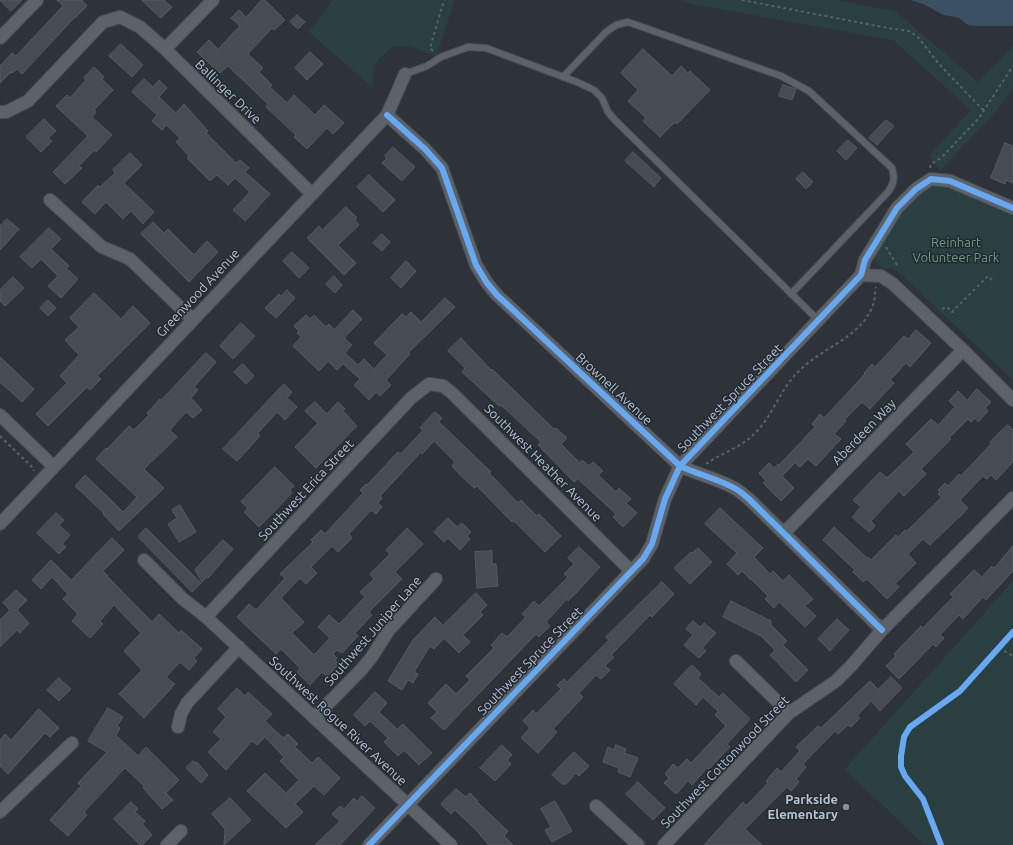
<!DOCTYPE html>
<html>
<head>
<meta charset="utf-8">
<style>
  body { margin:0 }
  canvas { display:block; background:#2d3339 }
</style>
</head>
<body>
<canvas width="1013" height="845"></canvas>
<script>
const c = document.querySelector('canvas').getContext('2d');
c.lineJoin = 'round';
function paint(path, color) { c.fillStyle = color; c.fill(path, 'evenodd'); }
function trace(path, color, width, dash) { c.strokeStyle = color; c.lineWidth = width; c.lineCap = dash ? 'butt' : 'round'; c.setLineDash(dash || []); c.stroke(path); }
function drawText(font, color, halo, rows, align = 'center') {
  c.font = font + ' Ubuntu,sans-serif'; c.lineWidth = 3; c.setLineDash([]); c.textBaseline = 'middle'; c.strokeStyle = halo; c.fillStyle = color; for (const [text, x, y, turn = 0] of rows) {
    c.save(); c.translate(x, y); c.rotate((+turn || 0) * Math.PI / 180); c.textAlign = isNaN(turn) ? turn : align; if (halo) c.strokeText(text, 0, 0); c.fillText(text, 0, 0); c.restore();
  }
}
paint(new Path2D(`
  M333,0H455L437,53L441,57L411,47L394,46C376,61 371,63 373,88L309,32Z
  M683,0H834L895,11L978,82L1000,61L1013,45V89L995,112L940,171L929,156L971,110L893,40L692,4Z
  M931,179L1013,214V380L894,268L882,269L871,256L905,205Z
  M1013,581V845H924L845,769Z`), '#2a4040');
paint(new Path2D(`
  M910,0H1013V26H978L968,25L959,18L944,15L923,4Z`), '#3c5063');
const building = new Path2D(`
  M0,0H22L11,11Z
  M57,0H82L87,6L75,18V17L22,74L17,69L12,73L11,72L0,83V66L12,53L16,56L63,6Z
  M142,0H164L172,7L161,18Z
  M262,0H265L285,20L274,30L272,28L248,54L263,68L259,72L272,85L270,87L287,103L294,95L315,115L324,105L344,123L333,134L327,128L307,149L294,137L296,135L266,107L268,104L228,66L220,73L197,52L209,40L218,49L240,26L231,18L239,10L246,17Z
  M297,15L305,22L298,29L290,22Z
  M121,44L143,65L132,77L109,56Z
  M643,49L672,76L681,66L688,73L690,71L710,90L677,124L675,122L660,137L643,121L646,118L628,101L638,90L621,73Z
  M310,52L323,64L307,80L295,68Z
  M94,67L104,77L102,79L113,90L94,110L96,112L92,117L112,135L96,152L94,150L79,166L82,168L65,184L53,172L88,136L56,106L67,95L70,98L86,80L84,78Z
  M144,79L153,87L159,80L167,88L159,97L176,113L184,104L208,131L206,133L236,163L240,160L249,168L245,172L270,194L245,221L233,210L250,192L235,178L228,185L217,175L210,181L187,158L189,156L176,142L180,138L166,125L162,130L152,121L157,115L132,92Z
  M783,85L796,89L792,100L779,96Z
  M44,119L56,131L48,138L52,141L41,152L26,137Z
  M886,120L894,126L877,145L869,138Z
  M848,140L857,148L846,160L837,151Z
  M1005,143L1013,146V183L1006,180L1005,184L991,178Z
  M393,147L415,167L402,181L382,163L387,158L385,156Z
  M633,152L661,178L654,187L625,161Z
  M130,153L142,165L124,183L154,212L143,224L131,211L123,219L106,202L95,214L82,202L98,185L100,187L115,173L113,170Z
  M803,172L813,182L806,189L796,179Z
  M369,175L395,200L383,212L357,187Z
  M346,207L357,218L355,220L359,225L338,245L356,263L344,275L307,238L319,226L322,230Z
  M7,219L19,229L0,250V226Z
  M153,222L164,233L168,229L194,255L207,241L218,252L189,282L141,234Z
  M49,228L61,239L51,249L69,266L66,268L78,279L61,298L48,286L58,276L41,259L32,268L20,257Z
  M382,234L390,242L382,251L373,243Z
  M292,252L309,268L299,278L283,261Z
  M406,261L416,271L401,288L391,278Z
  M334,276L342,285L335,293L326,284Z
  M13,277L24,288L5,306L0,301V290Z
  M287,290L295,298L276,318L265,308L279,294L281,296Z
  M94,293L121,319L133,306L150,323L97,376L101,379L90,390L87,387L48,426L36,414L67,383L60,376L79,355L65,340L79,327L70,318Z
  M445,298L455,307L408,353L410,354L386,380L391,385L380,396L376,392L369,400L354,385L360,379L343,364L337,370L328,361L319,371L293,346L301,337L297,333L299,331L294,326L306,315L310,319L314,315L326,327L329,324L334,330L353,310L362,319L344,338L352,345L345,353L358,365L364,359L374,369L387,355L374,343L402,314L406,317L411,312L421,322Z
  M48,300L56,308L48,316L40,308Z
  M241,323L255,336L233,359L220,346Z
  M916,330L931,343L910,367L906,363L890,380L894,383L870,409L862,402L844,420L846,421L834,434L841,439L816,466L808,459L800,467L795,463L782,476L794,488L781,501L763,483L766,481L759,473L769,463L774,468L778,464L779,465L815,427L812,424L820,414L824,418L865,374L864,373L872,364L875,367L904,336L908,339Z
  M461,338L491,370L492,369L554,429L556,428L567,438L561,444L580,463L582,460L589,466L593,462L603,471L598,475L616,492L619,488L631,499L626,503L637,513L623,527L613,517L616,514L578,479L574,482L538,445L541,442L501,405L499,406L462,372L465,368L448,351Z
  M206,353L216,362L194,387L198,390L191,398L202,410L193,418L186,412L170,430L177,437L144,469L164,488L119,531L103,514L104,513L75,486L85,475L110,499L123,512L137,497L96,459L106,448L107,449L129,426L134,430L149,415L147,413L160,399L161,400Z
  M0,357L34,389L22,402L0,382Z
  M243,364L254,376L246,384L234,372Z
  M284,384L292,392L287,398L297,407L285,420L277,412L258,433L260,436L237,461L223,449Z
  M977,389L991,402L985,408L988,411L978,422L975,418L971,422L968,419L949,438L951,439L921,469L926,474L904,496L899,491L871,521L875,526L869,532L852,517L861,507L853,500L880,472L887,478L914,452L906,444L931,419L938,425L955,407L949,401L958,391L967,400Z
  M315,402L327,414L338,402L345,409L343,411L357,426L316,468L295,447L318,423L305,411Z
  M435,412L442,418L439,422L491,472L489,473L518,503L521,500L537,516L539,514L561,536L545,552L514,521L512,522L477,486L474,488L460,475L452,466L455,462L434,441L422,454L421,452L380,496L382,498L378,503L382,507L376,514L371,510L349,534L352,538L338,552L332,546L311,567L317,573L306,584L300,578L281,598L304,622L292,633L314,655L330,638L318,627L329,615L339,624L365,597L360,592L374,579L370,574L390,554L386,550L407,528L423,544L395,572L402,579L369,612L372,615L355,633L358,636L342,653L337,650L333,654L337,658L335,660L339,664L327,677L322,672L310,685L297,672L300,668L281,649L276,654L237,617L249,604L256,610L285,578L280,574L313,542L311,540L321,530L325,534L336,522L363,493L360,490L366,484L367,485L398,452L401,454L423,430L420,428Z
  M1008,425L1013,430V462L996,480L991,475L987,479L983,476L960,500L968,508L959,518V517L930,545L923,539L908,554L916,563L895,584L899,587L887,599L867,579L863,582L853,572L855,570L823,540L834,527L867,558L868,557L871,560L896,535L898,537L905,530L907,531L942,497L938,494L940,492L938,490L945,483L948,486L959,474L961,476L991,444L990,442Z
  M275,467L294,486L290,490L292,493L259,527L244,512L248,508L241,502Z
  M180,505L196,532L179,542L168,524L177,518L172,510Z
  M720,508L763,548L754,557L770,574L773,571L783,581L789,575L813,599L805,606L816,616L805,627L779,602L774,608L765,599L768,596L751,579V580L742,571L738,575L727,564L737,553L705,524Z
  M56,513L64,520L59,525L70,535L62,544L66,547L59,554L37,533Z
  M448,518L457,527L462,523L471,532L467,536L470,539L460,550L448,538L444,542L434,532Z
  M146,528L201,583L192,592L138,537Z
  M112,538L124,550L103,571L108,576H107L152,622L159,614L179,633L181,630L202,649L194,658L197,661L189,670L180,662L166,677L175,684L144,718L119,694L142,670L124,651L141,633L114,605L100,621L103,624L90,638L72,621L78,614L63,599L68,594L52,577L41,589L32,580L51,560L71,580Z
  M223,540L233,549L208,578L207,577L202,582L195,570Z
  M1013,546V571L986,600L983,597L963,619L959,615L940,635L944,638L936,647L933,644L899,679L886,666L896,656L894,654L921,626L923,628L953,597L950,594L974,570L982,577L992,566L994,568Z
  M579,547L600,567L577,592L568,601L567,599L546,622L550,626L539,637L536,634L444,730L431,718L437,712L428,703L446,684L456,694L470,680L466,676L494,648L491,645L502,633L507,637L526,617L522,614L534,601L539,606L568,577L564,574L574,564L568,558Z
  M698,548L712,562L690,584L674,568L691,552L692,553Z
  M492,551V564H496L498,586L477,588L475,552Z
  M662,582L674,594L652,617L650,615L611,655L614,657L605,666L610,670L601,679L596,675L579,693L583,697L553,729L557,732L538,753L521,738L530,728L523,721L533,710L536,714L561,689L557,685L564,679L567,682L609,640L606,637Z
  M16,590L27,600L17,610L29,623L20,633L17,630L0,647V620L10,610L3,603Z
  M476,593L487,605L480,612L483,615L463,635L470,642L459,653L444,638L434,649L430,646L414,672L418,674L413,683L408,680L402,690L388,681L413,640L435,617L443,625Z
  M731,601L771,621V625L787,641L783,645L808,670L796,682L770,655L775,650L761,636L723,617Z
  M837,619L849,630L830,651L818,639Z
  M693,621L700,627L704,623L716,633L702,648L706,651L699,658L684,645L693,635L686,629Z
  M692,665L701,674L698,678L719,697L723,693L750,719L727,744L730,747L709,769L707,768L692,785L688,781L676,794L664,783L669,778L665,774L673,764L678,768L687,759L691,763L726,726L715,715L718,711L703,697L696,705L674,684Z
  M891,677L902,688L880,711L871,701L857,716L860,718L851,727L848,725L838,734L835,731L803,764L806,767L796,779L799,782L791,791L787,787L745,829L762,845H704L743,802L746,806L768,783L766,781L777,768L781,772L800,751L796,747L818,726L821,728L870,681L878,689Z
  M59,678L71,689L59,701L47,690Z
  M237,688L245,696L248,692L272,714L265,721L283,738L288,734L298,744L295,747L312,763L318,757L340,778L324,795L314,786L295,804L303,812L286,828L247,791L265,773L286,793L299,780L280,761L284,757L265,737L257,745L252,741L226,770L208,752L221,739L213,732L226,717L218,709Z
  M375,692L387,703L379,712L397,729L403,724L432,753L419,765L404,750L398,756L384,742L388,738L370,721L365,726L354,715Z
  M108,708L123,717L117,726L120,728L116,735L138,756L146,747L179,780L166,793L173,800L162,809L143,788L144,786L125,768L84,812L87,815L68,836L50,820L81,786L78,783L107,752L88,741Z
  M39,709L59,728L50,737L45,733L8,774L0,766V740L5,734L11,740Z
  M502,745L512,755L507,760L511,764L495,781L480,768Z
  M616,745L626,749L624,753L638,758L630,777L618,772L619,768L603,762L608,747L614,750Z
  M574,752L589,766L579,776L576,773L566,784H562L552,775Z
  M193,761L196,763L197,762L208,775L201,783L186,768Z
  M638,782L665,808L653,820L626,794Z
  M456,789L466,797L470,793L478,801L477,802L508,831L504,836L513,845H489L480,835V834L455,810L451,814L441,804Z
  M362,796L375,808L340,845H315L340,821L332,814L340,806L344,809L354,798L357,801Z
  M230,798L251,820L224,845L225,829L212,814Z
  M555,801L572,831L552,842L545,830L551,827L541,809Z
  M131,802L138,809L135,812L145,821L142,824L152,835L142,845H140L114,819Z`);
paint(building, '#464c51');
trace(building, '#555a61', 1);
const lane = new Path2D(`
  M405,74L427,66L441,57L468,47L486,48L577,82L594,90L602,98L608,112L615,120L819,321
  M563,77L606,32L616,25L628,22L781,76L809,91L892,168C895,178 894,184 888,192L791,294`);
const street = new Path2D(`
  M0,38L37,0
  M165,49L213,0
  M0,112H6L28,101L103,22L120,17L140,27L165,49L312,194
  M387,115L425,149L442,168L476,265L487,283L497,295L680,466C699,475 719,479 736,489C741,492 745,496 749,499L882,630
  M50,200L102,247L130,259L193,320
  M861,275L881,276L893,284L963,350L1013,400
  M0,415L54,467
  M0,524L387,115L405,74
  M784,533L963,350
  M144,560L183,599L206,617L451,845
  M206,617L411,398L429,384L443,386L452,393L631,571
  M736,661L789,713
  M314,718L362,669L371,658L389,630L436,579
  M178,727L181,714L187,703L239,647
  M596,806L638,845
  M0,812L72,743
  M167,845L181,831
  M369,845L643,559L652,544L665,499L680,466L861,275L865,260L897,208L916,189L931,179L950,181L1013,208
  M664,845L789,713L836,681L851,666L882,630L1013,498`);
trace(lane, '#4b4f54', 8);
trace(street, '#4b4f54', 14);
trace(new Path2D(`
  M742,0L888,28L909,31L918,37L938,63L982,109H985
  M433,51L430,48L444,0
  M930,168L931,164L941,158L979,118L1013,66
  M886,247L897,265
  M942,309L947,307L952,312L988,276L993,281
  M0,436L33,468L34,471
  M706,464C723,452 743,447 757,431C774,413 781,388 799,371C822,347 864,337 874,302C875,297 875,292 876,287
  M999,648L1013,656
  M941,845L923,799L905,776L901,767V756L904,737L910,727L960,691L1013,632`), '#5a6064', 2, [3, 3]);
trace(lane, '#5d6268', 6);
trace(street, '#5d6268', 12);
trace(new Path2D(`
  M387,115L425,149L442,168L476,265L487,283L497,295L680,466C699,475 719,479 736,489C741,492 745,496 749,499L882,630
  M369,845L643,559L652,544L665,499L680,466L861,275L865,260L897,208L916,189L931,179L950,181L1013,208
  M941,845L923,799L905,776L901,767V756L904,737L910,727L960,691L1013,632`), '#66a8f1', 6);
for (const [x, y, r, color] of [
  [846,807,4,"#878f97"]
]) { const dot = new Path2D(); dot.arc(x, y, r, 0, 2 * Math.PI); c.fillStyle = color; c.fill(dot); trace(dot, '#202a35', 1.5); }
drawText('13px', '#b8c0ca', '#202a35', [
  ["Ballinger Drive",228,92,44],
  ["Greenwood Avenue",198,293,-47],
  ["Brownell Avenue",614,389,43],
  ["Southwest Spruce Street",730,398,-46],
  ["Aberdeen Way",864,432,-46],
  ["Southwest Heather Avenue",543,463,45],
  ["Southwest Erica Street",306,490,-47],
  ["Southwest Juniper Lane",373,631,-49],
  ["Southwest Spruce Street",530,661,-46],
  ["Southwest Rogue River Avenue",338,721,43],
  ["Southwest Cottonwood Street",725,762,-46]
]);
drawText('13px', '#709976', '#202a35', [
  ["Reinhart",956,243],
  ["Volunteer Park",956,258]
]);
drawText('bold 13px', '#b8c0ca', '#202a35', [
  ["Parkside",838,800],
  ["Elementary",838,815]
], 'right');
</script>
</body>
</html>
